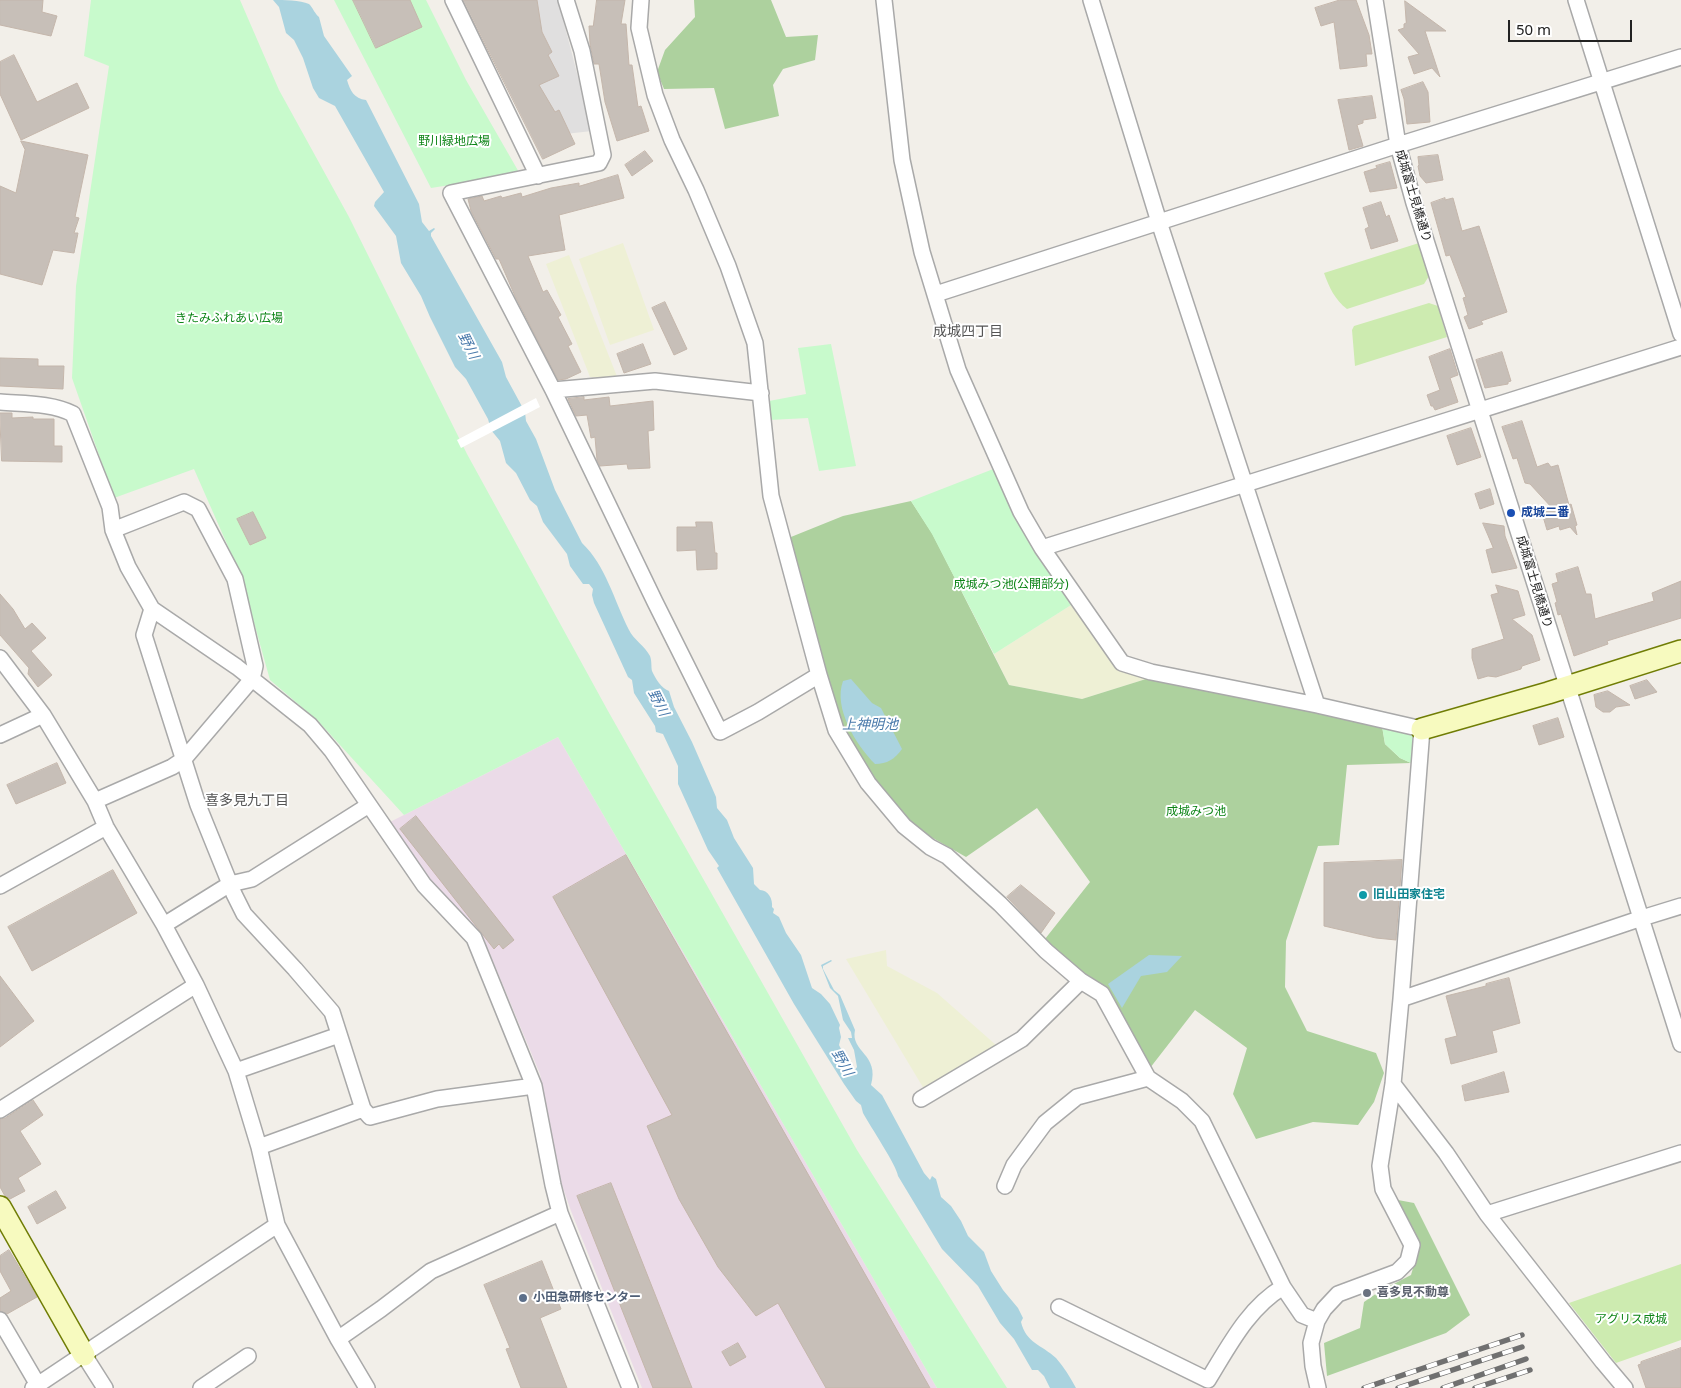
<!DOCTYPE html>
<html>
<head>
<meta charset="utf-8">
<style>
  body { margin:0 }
  #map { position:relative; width:1681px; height:1388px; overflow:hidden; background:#f2efe9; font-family:"Noto Sans",sans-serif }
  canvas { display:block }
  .scale { position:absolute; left:1508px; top:20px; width:124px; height:22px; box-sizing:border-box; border:2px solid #222; border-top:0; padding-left:6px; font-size:15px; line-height:18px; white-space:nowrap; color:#222; -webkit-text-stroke:4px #fff; paint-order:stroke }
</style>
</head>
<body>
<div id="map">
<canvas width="1681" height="1388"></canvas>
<div class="scale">50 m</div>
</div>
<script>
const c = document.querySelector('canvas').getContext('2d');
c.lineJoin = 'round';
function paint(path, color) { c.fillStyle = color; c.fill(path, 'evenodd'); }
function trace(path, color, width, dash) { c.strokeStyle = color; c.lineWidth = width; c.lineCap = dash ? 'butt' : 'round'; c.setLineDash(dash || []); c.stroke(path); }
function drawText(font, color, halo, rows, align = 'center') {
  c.font = font + ' "Noto Sans","Noto Sans JP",sans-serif'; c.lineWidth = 4; c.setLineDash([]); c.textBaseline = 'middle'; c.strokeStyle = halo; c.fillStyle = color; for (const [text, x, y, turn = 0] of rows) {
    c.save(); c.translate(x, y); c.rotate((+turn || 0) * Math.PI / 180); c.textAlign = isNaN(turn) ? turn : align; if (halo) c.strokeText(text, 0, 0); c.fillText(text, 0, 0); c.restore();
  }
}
paint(new Path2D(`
  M479,0H558L592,131L547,136Z`), '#e0dfdf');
paint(new Path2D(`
  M558,737L937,1388H642L571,1211L561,1182L540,1074L482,935L430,879L390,822Z`), '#ebdbe8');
paint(new Path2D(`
  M623,243L654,330L610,345L579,259Z
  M569,255L618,379L590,377L546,264Z
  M1079,600L1122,663L1162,674L1082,699L1009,685L994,654Z
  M886,950L887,966L937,993L996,1045L924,1089L846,959Z`), '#eef0d5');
paint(new Path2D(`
  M1419,243L1429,276L1424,284L1347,309C1335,300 1329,287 1324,273Z
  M1429,303L1438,306L1447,337L1355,366L1352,330L1354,326Z
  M1681,1264V1340L1616,1363L1569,1303Z`), '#cdebb0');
paint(new Path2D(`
  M694,0H771L786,37L818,35L815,60L783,69L773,85L779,116L725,129L714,88L664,89L657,72L665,50L695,17Z
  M911,501L932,533L1009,685L1082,699L1162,674L1382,726L1385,744L1400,758L1411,763L1347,765L1339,845L1318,846L1286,941L1285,987L1307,1031L1376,1053L1384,1073L1374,1102L1358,1125L1313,1122L1256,1139L1233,1094L1247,1048L1195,1010L1150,1068L1069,962L1045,939L1090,882L1037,808L966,857L896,817L834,734L781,541L843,516Z
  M1398,1200L1414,1203L1470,1315L1446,1333L1327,1376L1324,1343L1360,1328L1364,1302L1380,1291L1411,1275L1418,1251Z`), '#add19e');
paint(new Path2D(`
  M91,0H240L279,90L349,217L467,454L608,711L857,1150L1007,1388H937L558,737L404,815L318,721L270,680L241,576L194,469L114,498L72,378L76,286L109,66L84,56Z
  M334,0H426L466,80L520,174L431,188Z
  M831,344L856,466L819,471L808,418L769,420V401L806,394L798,348Z
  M1001,466L1079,600L994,654L932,534L911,501Z
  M1382,726L1413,733L1411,763L1400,758L1385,744Z`), '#c8facc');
paint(new Path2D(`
  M273,0C284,0 300,0 309,4C313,8 315,14 319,17L324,36L352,76L347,80C350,90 354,99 366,100L419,204L422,222L429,231L434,228L435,229L431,233V236L502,362L506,377L525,412L526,421L536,439L555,490L582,543C606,566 614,600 629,630C633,639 645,646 650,656C652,661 651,667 652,671C655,678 662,689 669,691L674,707L692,742L716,797L717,808L727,820L734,838L753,868L754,884L760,890C768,890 773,899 772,907L774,909L773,913L779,917L786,933L801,955L812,988L821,994L830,1004L840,1025L839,1028L841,1037L839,1045L850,1067L855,1070L857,1067L854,1050L848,1038H852L851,1032L843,1020L838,996L830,988L821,965L831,960L832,961L823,966V969L834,990L840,995L855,1030C850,1052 880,1054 871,1085L882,1095L924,1173L930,1180L932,1176L936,1179L941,1197L951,1206L961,1221L968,1236L984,1252L991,1271L1003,1290L1018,1308L1023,1318L1021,1322C1026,1343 1042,1345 1056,1358C1064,1367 1070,1377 1076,1388H1050L1044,1376L1038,1370H1032L1014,1339L1000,1323L978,1286L942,1249L898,1176C897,1166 870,1126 863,1113L861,1105L856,1101L844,1084L794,1004L717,868L719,866L708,850L678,784V766L663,734L656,732L655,726L634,693L632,680L628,677L594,603L592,595L593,589L589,584H583L570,566L567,554L543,522L537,506L530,500L516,473L506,463L500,441L491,430L488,419L466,379L455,367L430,317L421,296L401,263L396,236L374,206L375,202L384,192L335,106L319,98L313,88L303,58L294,40L286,33L279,7Z
  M851,679L872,703L881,708L902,749C895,759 887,764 875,764C856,745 833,708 843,681Z
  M1149,955L1182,956L1167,972L1141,976L1122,1008L1108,984Z`), '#aad3df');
paint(new Path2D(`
  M536,398L540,407L461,448L457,440Z`), '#fff');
const building = new Path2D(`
  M0,0H43L42,12L57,16L51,36L0,25Z
  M353,0H410L422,27L376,48Z
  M463,0H537L542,32L552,52L548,55L559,76L539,85L555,112L559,110L575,144L543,159Z
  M597,0H625L621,24H626L629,65H632L638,107L641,106L649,131L617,141L605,102L599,64H594L590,44L589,26H593Z
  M1340,0H1356L1369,35L1372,54H1366L1367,66L1340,69L1334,22L1321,26L1315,8Z
  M1405,1L1446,31H1425L1440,77L1432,68L1414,74L1408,57L1419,54L1398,30L1404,28V24L1406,23Z
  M14,55L37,102L77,83L89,108L21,140L0,94V62Z
  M1423,82L1428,92L1430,122L1407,124L1404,99L1401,90Z
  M1372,96L1376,118L1363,120V123L1357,125L1363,146L1349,150L1338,100Z
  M21,141L88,155L75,217L79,218L74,233H78L74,253L53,250L42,285L0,274V186L16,193L25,150Z
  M645,151L653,161L632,176L625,165Z
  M1438,155L1443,180L1426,183L1420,176L1418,166L1419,165L1418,157Z
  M1390,162L1397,188L1370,192L1364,172L1377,168L1376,166Z
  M618,175L624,198L559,215L565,250L528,256L543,292L547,290L561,315L558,317L572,344L568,346L581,372L566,379L558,380L515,296L499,259H496L471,211L468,199L482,196L484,201L501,196L502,198L521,193L522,197L551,188L579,183V186Z
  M1445,198V200L1453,198L1462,231L1479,226L1507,312L1481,321L1483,324L1469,329L1464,317L1468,315L1463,298L1466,297L1450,255L1446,256L1431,203Z
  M1381,202L1386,217L1389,215L1398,241L1371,249L1365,229L1369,227L1363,208Z
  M665,302L687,349L674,355L652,308Z
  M643,344L651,364L624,373L617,354Z
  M1450,349L1458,375L1450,378L1458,402L1435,410L1433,406H1431L1427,395L1440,390L1429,357Z
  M1502,352L1511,381L1508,382V384L1485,388L1476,360Z
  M0,358L38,359V366H64L63,389L0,386Z
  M584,397V400L609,397L610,406L653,401L654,430L648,431L650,468L628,469L627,464L600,466L597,460L595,437L591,438L587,415L576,416L568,399Z
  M0,413H12V418L33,417V419H54V446H62V462L2,461Z
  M1522,421L1537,467L1548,463L1551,467L1558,465L1569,505L1571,504L1577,525L1575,526L1577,535L1570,527L1560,530L1559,526L1547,530L1542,513L1553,509L1530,484L1525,483L1517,458L1513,459L1502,427Z
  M1471,428L1481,457L1457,465L1447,436Z
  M1490,489L1494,504L1480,509L1475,494Z
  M253,512L266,538L250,545L237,519Z
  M696,522H712L715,553H717V569L697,570L696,550L677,551V527H696Z
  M1483,523L1504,526L1505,536L1517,568L1492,573L1486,550L1493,548Z
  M1578,567L1586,594H1591L1595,619L1654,601L1652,593L1681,581V618L1607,641L1608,644L1574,656L1561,614L1558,615L1555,603L1557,602L1552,584L1558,582L1556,574Z
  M1496,585L1518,591L1525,615L1512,619L1532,635L1540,660L1522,666L1521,669L1496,677L1488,676L1478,679L1472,658V649L1504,639L1491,595L1498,593Z
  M0,594L13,609L25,629L32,623L46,638L31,651L52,675L38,687L28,674L29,668L0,635Z
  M1647,680L1657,692L1635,699L1630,686Z
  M1608,691L1630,705L1616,707L1610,712H1603L1596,707L1594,695Z
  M1558,718L1564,737L1539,745L1533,726Z
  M57,763L66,783L16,804L7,785Z
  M416,816L514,940L503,949L499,944L494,949L400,829Z
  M626,855L930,1388H826L778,1303L756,1316L718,1267L679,1199L647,1126L672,1115L553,897Z
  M1402,860L1396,940L1376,938L1324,926V863Z
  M113,870L137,913L32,971L8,927Z
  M1021,885L1055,913L1041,933L1007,897Z
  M0,976L34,1021L0,1047Z
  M1509,978L1520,1023L1492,1031L1497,1052L1451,1064L1445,1039L1457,1036L1446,996L1486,986V984Z
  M1504,1072L1509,1092L1465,1101L1462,1086Z
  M33,1100L43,1115L20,1131L41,1164L18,1178L25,1191L10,1199L5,1196L0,1187V1119L5,1118Z
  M611,1183L692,1388H653L577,1196Z
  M56,1191L66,1208L37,1224L28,1207Z
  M9,1250L37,1297L7,1314L0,1311V1298L11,1291L0,1271V1256Z
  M542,1261L561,1309L540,1318L567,1388H521L506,1349L510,1348L484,1285Z
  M738,1343L746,1357L730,1366L722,1352Z
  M1681,1348V1388H1646L1638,1365L1641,1364V1362Z`);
paint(building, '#c7bfb8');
trace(building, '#c4b6ab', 1);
const street = new Path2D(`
  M453,0L538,176
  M566,0L582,51L603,155L599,163L451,193L553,390L655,602L720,732L758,712L819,675
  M641,0L639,28L655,95L672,140L696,190L728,266L755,343L771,496L819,675L836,730L868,783L904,826L930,847L947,856L1000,904L1046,951L1081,981L1102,994L1148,1078L1182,1101L1202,1121L1283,1287L1302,1315L1317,1321
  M884,0L902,160L922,252L958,370L1021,512L1042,548L1122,663L1151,672L1317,705L1422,729L1401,999L1393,1084L1380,1166L1383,1189L1412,1245L1408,1261L1397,1272L1338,1294L1324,1309L1317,1321L1311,1343L1313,1366L1318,1388
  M1091,0L1159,222L1317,705
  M1375,0L1398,145L1414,203L1681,1044
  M1576,0L1681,334
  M936,294L1398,145L1681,57
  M553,390L655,381L761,393
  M0,402C23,404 52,403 73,414L110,507L113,530L128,567L152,609L237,667L310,725L332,751L424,885L474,938L534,1086L553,1185L560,1213L630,1388
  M1042,548L1681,347
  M152,609L144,635L198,805L234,894L244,914L295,969L332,1012L363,1109L370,1117L437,1099L534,1086
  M0,658L43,715L95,801L106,827L164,925L196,985L236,1071L259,1147L277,1225L338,1339L367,1388
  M0,735L43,715
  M95,801L172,767L184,759L252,679L255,666L235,579L198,509L184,502L113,530
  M0,886L106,827
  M164,925L230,884L252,879L369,805
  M1401,999L1642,918L1681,906
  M236,1071L339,1035
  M1393,1084L1446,1153L1487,1214L1603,1362L1625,1388
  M921,1099L1022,1039L1081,981
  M0,1110L196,985
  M259,1147L363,1109
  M1005,1186L1014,1165L1045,1123L1077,1097L1148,1078
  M1487,1214L1681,1153
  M1059,1307L1208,1380C1229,1346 1248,1308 1283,1287
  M0,1320L38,1385
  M338,1339L381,1309L431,1271L560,1213
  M84,1355L105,1388
  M33,1388L277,1225
  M201,1388L248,1356`);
const secondary = new Path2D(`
  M1422,729L1548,693L1681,651
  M0,1207L84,1355`);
trace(street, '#a9a9a9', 18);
trace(secondary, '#707d05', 24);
trace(street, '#fff', 15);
trace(secondary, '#f7fabf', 21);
const rail = new Path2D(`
  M1364,1388L1522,1335
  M1398,1388L1522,1347
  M1443,1388L1526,1359
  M1475,1388L1530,1370`);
trace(rail, '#707070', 5.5);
trace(rail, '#fff', 4, [11]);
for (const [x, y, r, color] of [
  [1511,513,5,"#1a4fb4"],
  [1363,895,5,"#0f9aa8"],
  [1367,1293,5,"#6b7280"],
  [523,1298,5,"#5c6f8a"]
]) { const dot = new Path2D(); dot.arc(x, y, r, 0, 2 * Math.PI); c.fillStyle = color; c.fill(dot); trace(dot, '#fff', 2); }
drawText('12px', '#0c8416', '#fff', [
  ["野川緑地広場",454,142],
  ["きたみふれあい広場",229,319],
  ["成城みつ池(公開部分)",1011,585],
  ["成城みつ池",1196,812],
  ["アグリス成城",1631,1320]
]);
drawText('12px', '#222', '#fff', [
  ["成城富士見橋通り",1413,196,73],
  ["成城富士見橋通り",1534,582,73]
]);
drawText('bold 12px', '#164399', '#fff', [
  ["成城二番",1521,513]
], 'left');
drawText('bold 12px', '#0d838f', '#fff', [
  ["旧山田家住宅",1373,895]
], 'left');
drawText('bold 12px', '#5b616d', '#fff', [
  ["喜多見不動尊",1377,1293]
], 'left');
drawText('bold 12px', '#4e5e75', '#fff', [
  ["小田急研修センター",533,1298]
], 'left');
drawText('14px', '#555', '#fff', [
  ["成城四丁目",968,332],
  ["喜多見九丁目",247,801]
]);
drawText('italic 14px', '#4a7aab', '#fff', [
  ["野川",468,346,63],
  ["野川",658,703,63],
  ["上神明池",870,725],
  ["野川",842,1063,60]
]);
</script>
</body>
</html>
